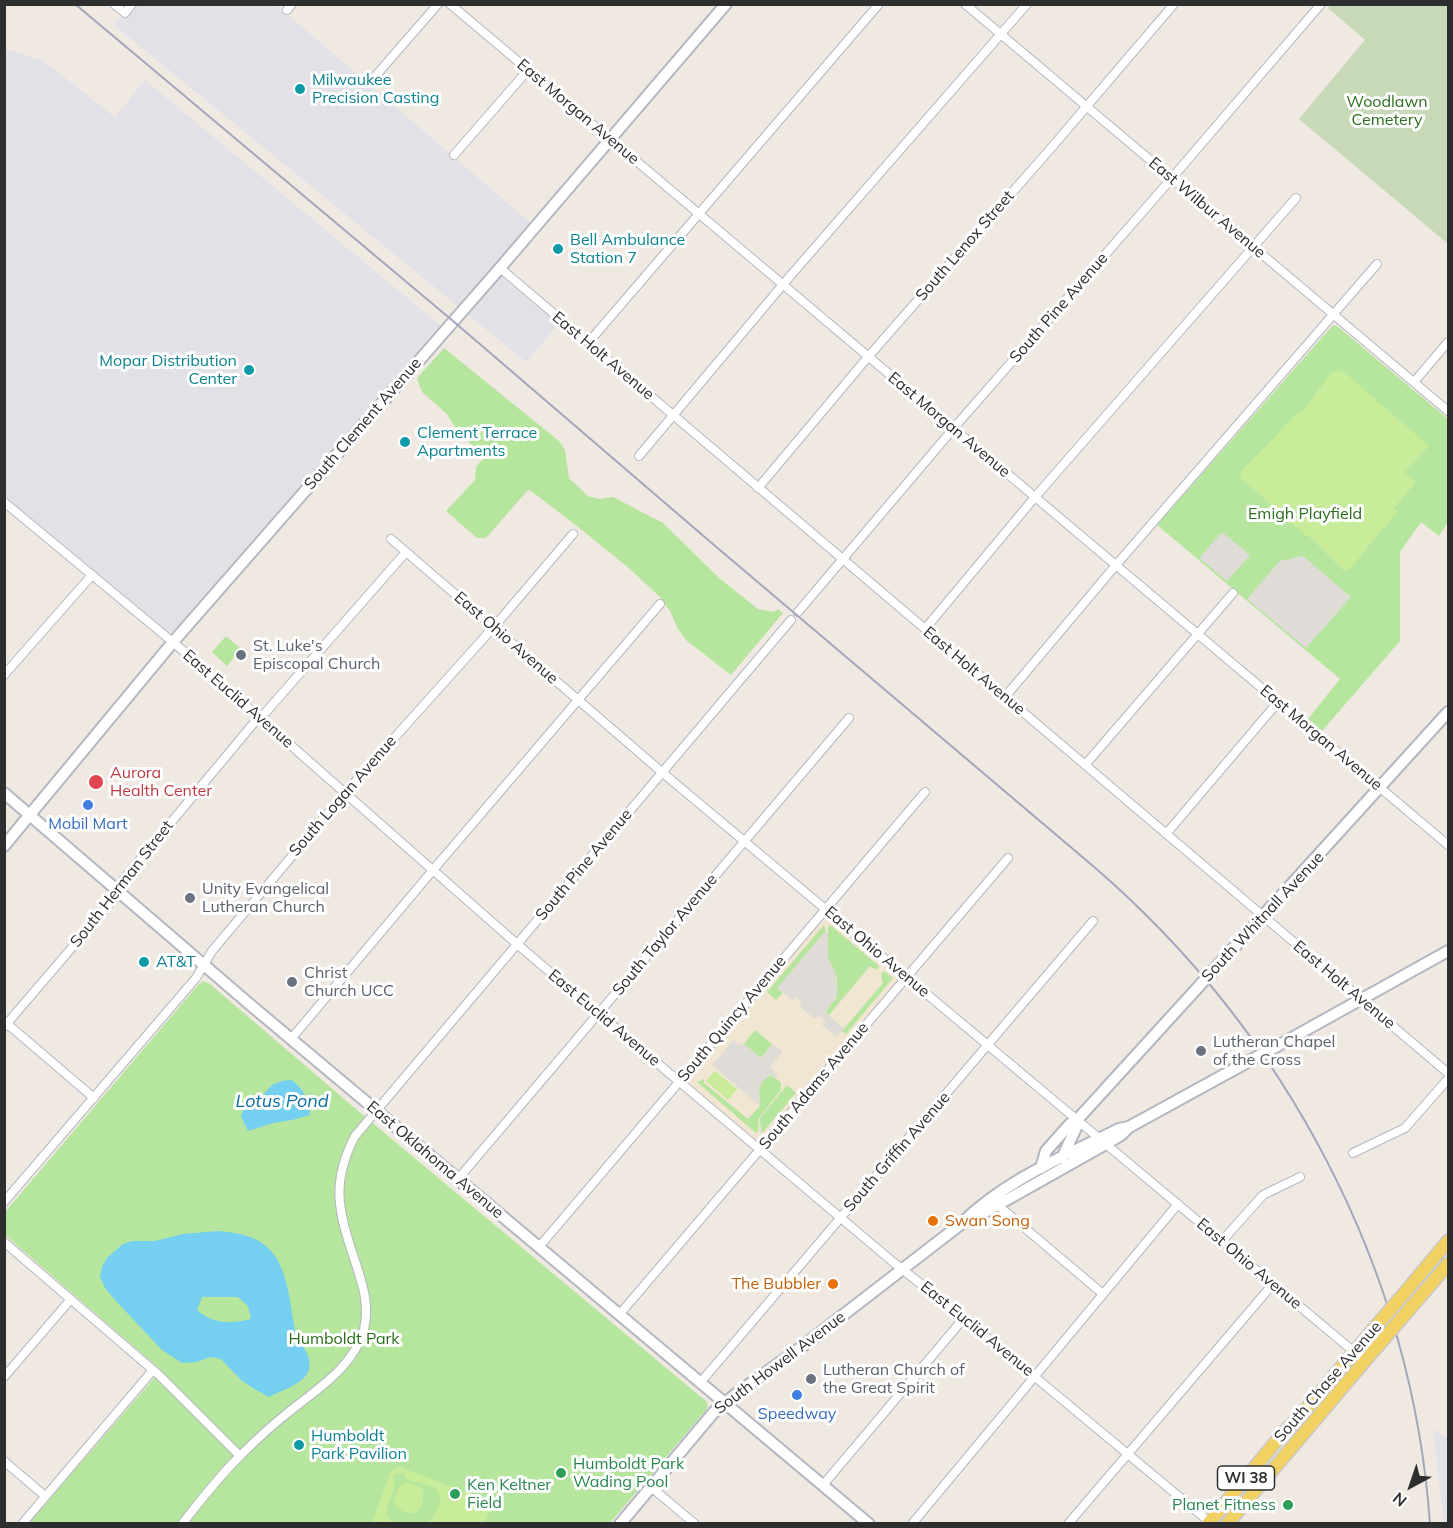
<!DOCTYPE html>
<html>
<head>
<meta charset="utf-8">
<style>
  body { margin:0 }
  #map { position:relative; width:1453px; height:1528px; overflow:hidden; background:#efe9e1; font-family:Mulish,sans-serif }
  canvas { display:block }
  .frame { position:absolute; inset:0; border:6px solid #2e2e2e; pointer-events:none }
  .north { position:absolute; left:1381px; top:1456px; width:60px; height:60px; -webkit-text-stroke:4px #fff; paint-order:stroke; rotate:220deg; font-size:16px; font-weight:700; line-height:24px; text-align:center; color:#2e2e2e }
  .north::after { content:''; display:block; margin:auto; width:21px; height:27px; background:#2e2e2e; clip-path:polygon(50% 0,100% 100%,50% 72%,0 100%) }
</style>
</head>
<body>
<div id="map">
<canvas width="1453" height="1528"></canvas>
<div class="frame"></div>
<div class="north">N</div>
</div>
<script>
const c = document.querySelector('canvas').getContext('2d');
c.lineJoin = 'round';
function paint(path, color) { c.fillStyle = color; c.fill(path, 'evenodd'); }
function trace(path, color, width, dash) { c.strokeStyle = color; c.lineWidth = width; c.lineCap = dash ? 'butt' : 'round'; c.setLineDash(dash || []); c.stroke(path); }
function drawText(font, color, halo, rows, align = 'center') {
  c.font = font + ' Mulish,sans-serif'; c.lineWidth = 6; c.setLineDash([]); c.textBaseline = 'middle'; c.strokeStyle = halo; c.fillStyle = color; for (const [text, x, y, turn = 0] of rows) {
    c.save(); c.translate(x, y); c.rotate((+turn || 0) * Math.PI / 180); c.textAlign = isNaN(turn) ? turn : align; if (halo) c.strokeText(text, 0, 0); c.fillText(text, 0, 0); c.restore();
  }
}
paint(new Path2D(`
  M132,5H276L376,90L535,227L505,262L504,279L558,324L555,328L526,362L114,25Z
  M5,49L42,60L115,117L145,80L440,325L172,632L167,631L5,496Z
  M1433,1429L1448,1439V1523H1444Z`), '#e3e1e8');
paint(new Path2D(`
  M824,919L830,920L897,976L898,980L763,1139L759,1141L756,1140L690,1084L689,1078Z`), '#f0e6d1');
paint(new Path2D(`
  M1333,325L1337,326L1448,419V522L1439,536L1421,522L1400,552V641L1322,731L1308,719L1340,679L1157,525Z
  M444,348L559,441L565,450L569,478L588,496L599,499L613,497L663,523L719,578L758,609L774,612L778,609L783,613L731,675L687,641L678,629L670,611L661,598L630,569L582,530L530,490L527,491L486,538H477L446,511L475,480L476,467L484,458L477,451L453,424L447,414L422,392L417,378Z
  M226,636L241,649L227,666L212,652Z
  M824,925L826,933H824L778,988L783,992L776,1000L767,992Z
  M830,925L879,966L876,970L870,966L828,1016L826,1010L836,999L837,994V979L828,958V928Z
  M884,971L893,978L846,1034L842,1031L883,983L881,974Z
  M203,981L210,984L357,1110L707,1402L708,1406L706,1410L610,1523H29L161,1370L5,1235V1212L198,985Z
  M755,1030L772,1044L761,1058L744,1044Z
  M771,1075L781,1083V1090L759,1118L758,1131L756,1133L697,1082L704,1079V1083L748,1119L760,1106L759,1086L766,1078Z
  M787,1085L796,1093L763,1132H761L760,1118Z`), '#b6e59e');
paint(new Path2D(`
  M1331,4L1448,5V244L1299,119L1365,40L1328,8Z`), '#c8d9b8');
paint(new Path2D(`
  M1343,371L1429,446L1404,472L1416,482L1394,508L1398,511L1349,570H1343L1308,535L1306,536L1248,484L1241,479L1240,473L1300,410L1302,412L1332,372Z
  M715,1071L737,1089L728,1100L706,1081Z
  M400,1467L495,1503L484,1523H426C437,1516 448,1494 431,1486C424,1483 414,1482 406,1479L404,1474L398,1473L393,1476C393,1479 395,1483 394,1486C394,1501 378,1511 394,1523H372L390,1472Z
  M406,1482L420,1487L423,1490C424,1498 422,1509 415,1513C408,1514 397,1510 394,1503L399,1486Z`), '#c9ec9a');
paint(new Path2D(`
  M1222,532L1250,555L1227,581L1199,558Z
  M1303,556L1351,597L1306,648L1247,599L1280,561Z
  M824,933H828V958L835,971L837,986V997L827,1009L826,1013L844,1029L837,1037L822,1025L825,1021L819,1015L815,1019L799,1006L802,1002L796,997L792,1000L777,988Z
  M733,1040L739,1045L742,1042L761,1058L773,1043L779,1049L783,1051L770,1067L778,1075L776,1078L771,1075L768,1076L759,1086L760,1106L712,1065Z`), '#dfdcd8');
paint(new Path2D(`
  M291,1080C301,1085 312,1104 310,1115L292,1120L273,1123L248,1131L241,1116L244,1108L260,1098L272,1085L282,1081Z
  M218,1231C260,1234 279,1247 288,1290C291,1303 292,1317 295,1330C298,1343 313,1355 309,1369C305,1384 282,1390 269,1397L256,1390L241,1380L221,1359L210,1357L197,1362L182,1363L162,1350L116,1301L105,1288L100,1277L102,1267L107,1258L123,1244L132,1241H155L183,1234ZM202,1297H238L248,1306L251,1319C232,1324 212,1324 197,1310Z`), '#75cff0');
const street = new Path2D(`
  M114,4L125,13L132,4
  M450,4L1448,845
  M965,4L1448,411
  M287,10L292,4
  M372,80L438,4
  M454,155L528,70
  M500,268L1448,1073
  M588,343L879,4
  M1414,382L1448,342
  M639,456L791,275L1027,4
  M758,488L868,357L1052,147L1174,4
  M4,502L180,648L517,944L605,1019L893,1262L964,1318L1212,1524
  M391,539L670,779L1365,1361
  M798,612L953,429L1172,178L1321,4
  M925,629L1035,497L1296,198
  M4,675L92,575
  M1005,697L1116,565L1377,264
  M1085,765L1233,593
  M1166,834L1278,702
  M4,1021L94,1098
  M4,1027L111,902L123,880L253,724L266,712L406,552
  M291,1039L433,870L660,604
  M1353,1153L1405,1128L1448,1079
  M458,1179L849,718
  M4,1202L196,978L212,951L345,793L499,621L573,534
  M994,1202L1103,1294
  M1222,1241L1263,1195L1300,1177
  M4,1242L160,1376L240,1456
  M539,1247L925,792
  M619,1315L1008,858
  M4,1377L71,1299
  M700,1383L1093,921
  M4,1461L45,1496
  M823,1485L964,1318
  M651,1487L695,1524
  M22,1524L153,1370
  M182,1524C201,1500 219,1476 241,1455C255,1441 270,1427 285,1415C315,1390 353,1369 364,1329C370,1305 362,1282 354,1258C338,1211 331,1182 355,1136L791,620
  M912,1524L1178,1204
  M1068,1524L1273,1284`);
const secondary = new Path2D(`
  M4,793L247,1002L869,1524
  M4,846L173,642L500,268L726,4
  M1220,963L1448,712
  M1279,1045L1448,951
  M1062,1158L1076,1128L1077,1120
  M1041,1168L1046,1151L1070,1124L1077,1120L1190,996
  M978,1216L1106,1144L1121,1135L1129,1127L1242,1065
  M620,1524L714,1412L736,1394L799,1349L961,1224C1005,1180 1065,1156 1119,1129L1129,1127`);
const primary = new Path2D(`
  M1402,1296L1448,1241
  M1407,1312L1448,1264
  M1208,1524L1283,1433L1301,1415L1371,1332
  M1227,1524L1375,1349`);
trace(street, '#b4b7c1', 10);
trace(secondary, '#b4b7c1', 14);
trace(primary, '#c9c9c9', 15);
trace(street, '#fff', 8);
trace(secondary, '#fff', 10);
trace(primary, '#f2d163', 12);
trace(new Path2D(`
  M75,4L453,321L714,545L1093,866C1286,1032 1412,1269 1430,1524`), '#a3a6b8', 2);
const secondaryBridge = new Path2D(`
  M1190,996L1220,963
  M1242,1065L1279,1045`);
const primaryBridge = new Path2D(`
  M1371,1332L1402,1296
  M1375,1349L1407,1312`);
trace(secondaryBridge, '#b4b7c1', 14, []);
trace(primaryBridge, '#c9c9c9', 15, []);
trace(secondaryBridge, '#fff', 10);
trace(primaryBridge, '#f2d163', 12);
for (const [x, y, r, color] of [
  [300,89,6,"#0f9aa8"],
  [558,249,6,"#0f9aa8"],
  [249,370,6,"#0f9aa8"],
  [405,442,6,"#0f9aa8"],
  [241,655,6,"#6b7280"],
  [96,782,8,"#e0444e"],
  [88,805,6,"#3f7fe0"],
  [190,898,6,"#6b7280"],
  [144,962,6,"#0f9aa8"],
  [292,982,6,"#6b7280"],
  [1201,1051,6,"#6b7280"],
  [933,1221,6,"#e8710a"],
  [833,1284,6,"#e8710a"],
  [811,1379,6,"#6b7280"],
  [797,1395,6,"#3f7fe0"],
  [299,1445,6,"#0f9aa8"],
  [561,1473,6,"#2e9e5b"],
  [455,1494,6,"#2e9e5b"],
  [1288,1505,6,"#2e9e5b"]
]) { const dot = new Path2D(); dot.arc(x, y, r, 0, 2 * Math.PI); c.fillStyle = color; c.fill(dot); trace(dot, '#fff', 2); }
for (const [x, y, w] of [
  [1246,1478,57]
]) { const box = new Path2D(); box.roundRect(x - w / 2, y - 12, w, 24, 4.5); c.fillStyle = '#fff'; c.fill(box); trace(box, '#2e2e2e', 1.5); }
drawText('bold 15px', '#2e2e2e', null, [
  ["WI 38",1246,1478]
]);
drawText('16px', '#0d838f', '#fff', [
  ["Milwaukee",312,80],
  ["Precision Casting",312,98],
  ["Bell Ambulance",570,240],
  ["Station 7",570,258],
  ["Mopar Distribution",237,361,"right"],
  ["Center",237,379,"right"],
  ["Clement Terrace",417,433],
  ["Apartments",417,451],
  ["AT&T",156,962],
  ["Humboldt",311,1436],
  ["Park Pavilion",311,1454]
], 'left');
drawText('16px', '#2c6e1b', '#fff', [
  ["Woodlawn",1387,102],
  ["Cemetery",1387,120],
  ["Emigh Playfield",1305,514],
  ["Humboldt Park",344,1339]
]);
drawText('16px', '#2e2e2e', '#fff', [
  ["East Morgan Avenue",578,112,40],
  ["East Wilbur Avenue",1207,208,40],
  ["South Lenox Street",965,246,-49],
  ["South Pine Avenue",1059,308,-49],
  ["East Holt Avenue",603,356,40],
  ["South Clement Avenue",363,424,-49],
  ["East Morgan Avenue",949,425,40],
  ["East Ohio Avenue",506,638,41],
  ["East Holt Avenue",974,671,40],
  ["East Euclid Avenue",238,699,41],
  ["East Morgan Avenue",1321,738,40],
  ["South Logan Avenue",343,796,-49],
  ["South Pine Avenue",584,865,-50],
  ["South Herman Street",122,884,-52],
  ["South Whitnall Avenue",1263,917,-47],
  ["South Taylor Avenue",665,935,-50],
  ["East Ohio Avenue",877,952,40],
  ["East Holt Avenue",1344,985,40],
  ["East Euclid Avenue",604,1018,40],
  ["South Quincy Avenue",732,1019,-50],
  ["South Adams Avenue",814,1086,-50],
  ["South Griffin Avenue",897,1152,-49],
  ["East Oklahoma Avenue",435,1160,40],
  ["East Ohio Avenue",1249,1264,40],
  ["East Euclid Avenue",977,1329,39],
  ["South Howell Avenue",780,1363,-37],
  ["South Chase Avenue",1328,1382,-49]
]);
drawText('16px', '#5b616d', '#fff', [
  ["St. Luke's",253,646],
  ["Episcopal Church",253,664],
  ["Unity Evangelical",202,889],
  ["Lutheran Church",202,907],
  ["Christ",304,973],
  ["Church UCC",304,991],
  ["Lutheran Chapel",1213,1042],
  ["of the Cross",1213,1060],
  ["Lutheran Church of",823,1370],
  ["the Great Spirit",823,1388]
], 'left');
drawText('16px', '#be3a42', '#fff', [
  ["Aurora",110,773],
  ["Health Center",110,791]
], 'left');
drawText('16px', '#366cbe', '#fff', [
  ["Mobil Mart",88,824],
  ["Speedway",797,1414]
]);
drawText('16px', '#c56008', '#fff', [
  ["Swan Song",945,1221],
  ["The Bubbler",821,1284,"right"]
], 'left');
drawText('16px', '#27864d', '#fff', [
  ["Humboldt Park",573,1464],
  ["Wading Pool",573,1482],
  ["Ken Keltner",467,1485],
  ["Field",467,1503],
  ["Planet Fitness",1276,1505,"right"]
], 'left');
drawText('italic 18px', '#0d6fa3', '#fff', [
  ["Lotus Pond",282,1102]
]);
</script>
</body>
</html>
